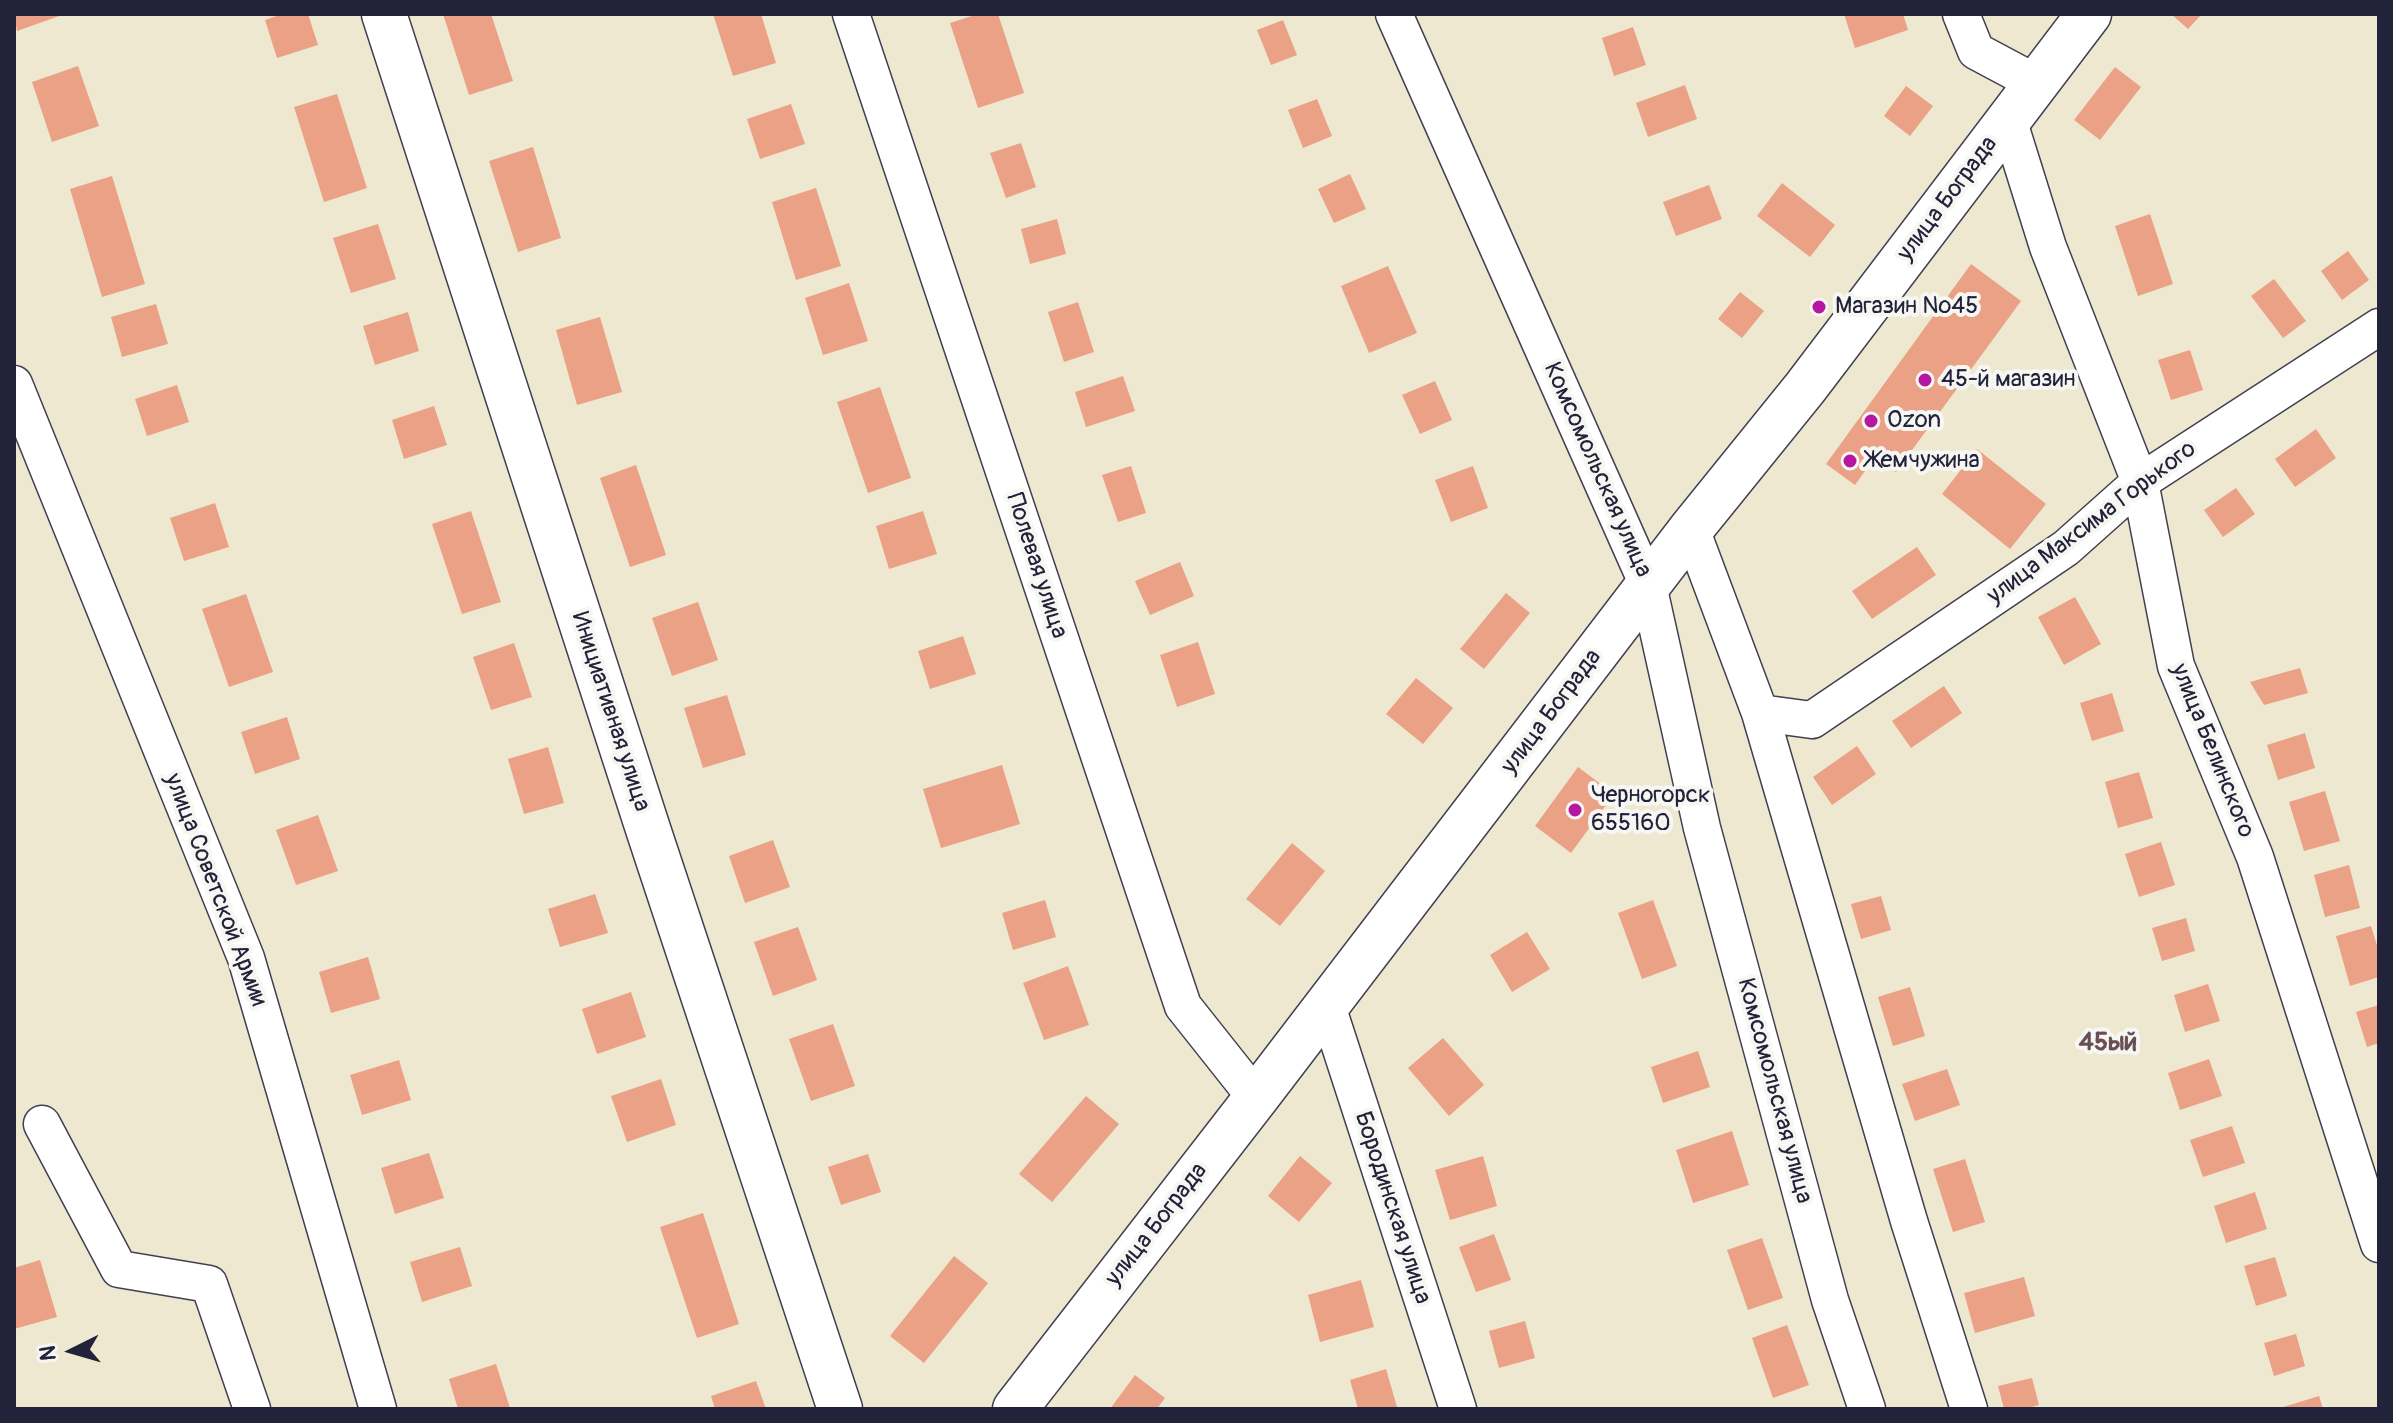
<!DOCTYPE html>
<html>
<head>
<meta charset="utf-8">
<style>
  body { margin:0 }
  #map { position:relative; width:2393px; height:1423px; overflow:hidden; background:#eee8d0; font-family:Pangolin,sans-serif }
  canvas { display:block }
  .frame { position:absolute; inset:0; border:16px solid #22223b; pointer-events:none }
  .north { position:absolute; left:32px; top:1311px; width:80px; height:80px; -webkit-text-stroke:6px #f6f6f2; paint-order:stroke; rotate:265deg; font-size:22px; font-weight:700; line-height:32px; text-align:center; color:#22223b }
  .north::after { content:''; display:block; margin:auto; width:28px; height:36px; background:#22223b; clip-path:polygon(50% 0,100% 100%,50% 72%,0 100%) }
</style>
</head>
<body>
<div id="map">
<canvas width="2393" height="1423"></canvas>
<div class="frame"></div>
<div class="north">N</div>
</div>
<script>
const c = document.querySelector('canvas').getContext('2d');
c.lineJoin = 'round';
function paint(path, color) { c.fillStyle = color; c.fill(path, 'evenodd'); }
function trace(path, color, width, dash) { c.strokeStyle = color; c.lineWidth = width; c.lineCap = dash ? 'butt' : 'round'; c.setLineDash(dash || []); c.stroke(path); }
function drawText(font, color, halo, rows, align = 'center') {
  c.font = font + ' Pangolin,sans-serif'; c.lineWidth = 8; c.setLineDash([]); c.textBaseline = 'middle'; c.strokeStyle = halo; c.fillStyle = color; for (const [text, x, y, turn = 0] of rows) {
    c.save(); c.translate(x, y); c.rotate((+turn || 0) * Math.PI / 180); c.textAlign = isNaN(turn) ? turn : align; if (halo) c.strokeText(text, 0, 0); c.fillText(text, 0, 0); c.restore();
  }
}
paint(new Path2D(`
  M14,14H65L17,31Z
  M282,14H308L318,45L277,58L265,20Z
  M443,14H491L513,81L469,95Z
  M713,14H761L776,63L733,76Z
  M978,14H998L1024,93L978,108L950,23Z
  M1844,14H1903L1908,30L1855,48Z
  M2171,14H2202L2188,29Z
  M1283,20L1297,55L1271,65L1257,30Z
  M1633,27L1646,65L1614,76L1602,38Z
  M78,66L99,126L52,142L32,82Z
  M2115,67L2141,87L2100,140L2074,120Z
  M1685,85L1697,119L1648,137L1636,103Z
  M1906,86L1933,106L1910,136L1884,116Z
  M337,94L367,188L324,202L294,107Z
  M1317,99L1332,136L1303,148L1288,110Z
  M791,104L805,144L760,159L747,119Z
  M1021,143L1036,187L1006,198L990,153Z
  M533,147L561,238L518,252L489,161Z
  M1350,174L1366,209L1334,223L1318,189Z
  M112,176L145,284L102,297L70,189Z
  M1782,183L1835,225L1810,257L1757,216Z
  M1709,185L1722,219L1676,236L1663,202Z
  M816,188L841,266L796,280L772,202Z
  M2150,214L2173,284L2138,296L2115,226Z
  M1057,219L1066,254L1030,264L1021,229Z
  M378,224L396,279L351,293L333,238Z
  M2348,251L2369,280L2342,300L2321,271Z
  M1971,264L2021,301L1896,472L1875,457L1855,485L1826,464Z
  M1388,266L1417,333L1369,353L1341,286Z
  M2274,279L2306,321L2283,338L2251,296Z
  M849,283L868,341L823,355L805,298Z
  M1740,292L1764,311L1742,338L1718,319Z
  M1078,302L1094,352L1064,362L1048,312Z
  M156,304L168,344L122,357L111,317Z
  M408,312L419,351L375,365L363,326Z
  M600,317L622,392L577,405L556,330Z
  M2190,350L2203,390L2171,400L2158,360Z
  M1123,376L1135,411L1086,427L1075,392Z
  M1435,381L1452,420L1420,434L1402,395Z
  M177,385L189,422L147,436L135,399Z
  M880,387L911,478L868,493L837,402Z
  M434,406L447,445L404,459L392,420Z
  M2316,429L2336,458L2295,487L2275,459Z
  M1977,449L2046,504L2010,549L1942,494Z
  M636,465L666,555L630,567L600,478Z
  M1131,466L1146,513L1118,522L1102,475Z
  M1473,466L1488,508L1451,522L1435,480Z
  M2236,488L2255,514L2223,537L2204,510Z
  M215,503L229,547L184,561L170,518Z
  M471,511L501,602L462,614L432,524Z
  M923,511L937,554L889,569L876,526Z
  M1917,547L1936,575L1872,619L1852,591Z
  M1180,562L1194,596L1150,615L1135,581Z
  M1506,593L1530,613L1484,669L1460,649Z
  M246,594L273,672L229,687L202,609Z
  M2075,597L2101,644L2064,665L2038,617Z
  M698,602L718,660L672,676L652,618Z
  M963,636L976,674L930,689L918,651Z
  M1198,642L1215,694L1177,707L1160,655Z
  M514,643L532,697L491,710L473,657Z
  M2300,668L2308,693L2264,705L2250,682Z
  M1416,678L1453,708L1423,744L1386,714Z
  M1944,686L1962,713L1911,748L1892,721Z
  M2112,693L2124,731L2092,741L2080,703Z
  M727,695L746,755L703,768L684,708Z
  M287,717L300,759L255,774L241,732Z
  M2305,733L2315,768L2278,780L2267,745Z
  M1857,746L1876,774L1832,805L1813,777Z
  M548,747L564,803L524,814L508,759Z
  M1002,765L1020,824L941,848L923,789Z
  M1578,767L1614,794L1571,853L1535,826Z
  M2139,772L2153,818L2118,828L2105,782Z
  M2325,791L2340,841L2304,851L2289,802Z
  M318,815L338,871L296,885L276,830Z
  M773,840L790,887L745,903L729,856Z
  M2161,842L2175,885L2139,897L2125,854Z
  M1292,843L1325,871L1280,926L1246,899Z
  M2349,865L2360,908L2325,917L2314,875Z
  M595,894L608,933L560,947L548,909Z
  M1881,896L1891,930L1861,939L1851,904Z
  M1045,900L1056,937L1013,950L1002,913Z
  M1653,900L1677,966L1642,979L1618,913Z
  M2186,918L2195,951L2162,961L2152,928Z
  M2371,926L2379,952V977L2350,986L2336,936Z
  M798,927L817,980L773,996L754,942Z
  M1527,932L1550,969L1512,992L1490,955Z
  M368,957L380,999L331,1013L319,972Z
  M1068,966L1089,1025L1044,1040L1023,983Z
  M2208,984L2220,1021L2185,1032L2174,995Z
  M1910,987L1925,1036L1893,1046L1878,997Z
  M631,992L646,1037L597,1054L582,1009Z
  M2379,1005V1043L2367,1047L2356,1012Z
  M833,1024L855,1086L811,1101L789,1039Z
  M1443,1038L1484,1085L1449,1116L1408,1068Z
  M1698,1051L1710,1087L1663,1103L1651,1067Z
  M2209,1059L2222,1096L2180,1110L2168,1073Z
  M399,1060L411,1100L362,1115L350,1075Z
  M1947,1069L1960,1105L1915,1121L1902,1084Z
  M661,1079L676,1125L627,1142L611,1096Z
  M1086,1096L1119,1124L1052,1202L1019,1174Z
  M2232,1126L2245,1163L2203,1177L2190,1140Z
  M1732,1131L1749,1185L1693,1203L1676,1150Z
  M429,1153L444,1198L395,1214L381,1168Z
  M868,1154L881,1192L841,1205L828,1167Z
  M1300,1156L1332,1183L1299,1222L1268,1196Z
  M1483,1156L1497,1206L1450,1220L1435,1170Z
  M1965,1159L1985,1222L1953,1232L1933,1169Z
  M2255,1192L2267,1229L2226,1243L2214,1206Z
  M703,1213L739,1324L697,1338L660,1227Z
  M1494,1234L1511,1280L1476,1292L1459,1247Z
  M1762,1238L1783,1298L1748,1310L1727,1250Z
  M460,1247L472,1286L422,1302L410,1262Z
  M954,1256L988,1283L924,1363L890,1336Z
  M2275,1257L2287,1296L2256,1306L2244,1266Z
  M40,1260L57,1317L14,1329V1268Z
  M2024,1277L2035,1316L1975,1333L1964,1293Z
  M1361,1280L1374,1327L1320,1342L1308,1295Z
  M1525,1321L1535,1358L1499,1368L1489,1331Z
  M1787,1325L1809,1385L1773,1398L1752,1338Z
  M2296,1334L2305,1366L2274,1376L2264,1343Z
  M496,1364L510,1408L458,1409L449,1379Z
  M1386,1369L1397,1407L1358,1409L1350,1380Z
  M1135,1375L1165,1398L1157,1409H1110Z
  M2032,1378L2039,1405L2025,1409H2004L1998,1386Z
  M756,1381L766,1409H715L711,1396Z
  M2319,1396L2323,1409H2280V1408Z`), '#eaa185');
const street = new Path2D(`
  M851,14L1183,1006L1256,1098
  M1394,14L1648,585L1702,828L1830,1300L1867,1409
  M1961,14L1976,51L2036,83
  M2008,119L2048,247L2140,482L2176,666L2255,857L2379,1244
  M14,384L246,958L378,1409
  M1691,529L1760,713L1909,1221L1969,1409
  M1760,713L1812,720L2066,548L2140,482L2379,327
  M1327,1006L1458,1409
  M42,1124L119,1269L209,1284L252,1409`);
const secondary = new Path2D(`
  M384,14L649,832L840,1409
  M1015,1409L1256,1098L1691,529L1805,388L2089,14`);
trace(street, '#414051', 39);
trace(secondary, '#414051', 47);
trace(street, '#fff', 36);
trace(secondary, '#fff', 44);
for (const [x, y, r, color] of [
  [1819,307,8,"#b5179e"],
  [1925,380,8,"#b5179e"],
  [1871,421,8,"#b5179e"],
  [1850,461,8,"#b5179e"],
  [1575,810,8,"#b5179e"]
]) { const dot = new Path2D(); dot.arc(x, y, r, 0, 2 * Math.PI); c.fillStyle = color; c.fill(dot); trace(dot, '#f6f6f2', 3); }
drawText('24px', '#22223b', '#f6f6f2', [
  ["улица Бограда",1948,199,-53],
  ["Комсомольская улица",1597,470,66],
  ["улица Максима Горького",2092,523,-37],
  ["Полевая улица",1036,566,72],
  ["Инициативная улица",610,712,72],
  ["улица Бограда",1552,712,-53],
  ["улица Белинского",2212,751,68],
  ["улица Советской Армии",215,890,69],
  ["Комсомольская улица",1774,1091,75],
  ["Бородинская улица",1392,1208,72],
  ["улица Бограда",1157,1225,-52]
]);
drawText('24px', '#22223b', '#f6f6f2', [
  ["Магазин №45",1835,307],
  ["45-й магазин",1941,380],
  ["Ozon",1887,421],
  ["Жемчужина",1866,461],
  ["Черногорск",1591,796],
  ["655160",1591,824]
], 'left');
drawText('bold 26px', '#684e55', '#f6f6f2', [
  ["45ый",2108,1043]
]);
</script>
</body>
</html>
